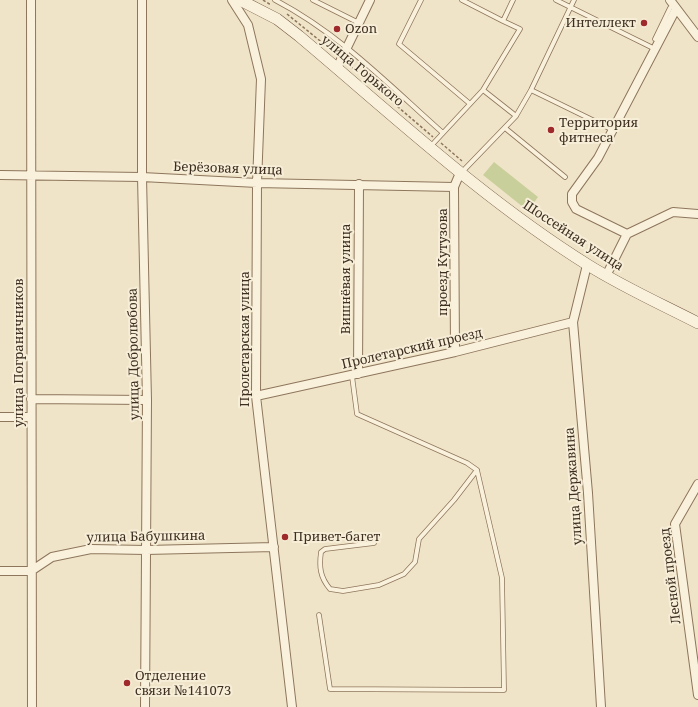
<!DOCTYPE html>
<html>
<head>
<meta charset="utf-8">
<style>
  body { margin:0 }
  canvas { display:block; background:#f0e4c8 }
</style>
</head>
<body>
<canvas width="698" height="707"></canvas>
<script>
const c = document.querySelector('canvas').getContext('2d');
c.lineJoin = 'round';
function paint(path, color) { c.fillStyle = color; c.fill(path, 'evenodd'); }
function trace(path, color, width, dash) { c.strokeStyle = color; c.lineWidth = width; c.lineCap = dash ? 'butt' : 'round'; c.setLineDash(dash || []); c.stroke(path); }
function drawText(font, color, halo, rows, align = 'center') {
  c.font = font + ' "Noto Serif",serif'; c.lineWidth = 4; c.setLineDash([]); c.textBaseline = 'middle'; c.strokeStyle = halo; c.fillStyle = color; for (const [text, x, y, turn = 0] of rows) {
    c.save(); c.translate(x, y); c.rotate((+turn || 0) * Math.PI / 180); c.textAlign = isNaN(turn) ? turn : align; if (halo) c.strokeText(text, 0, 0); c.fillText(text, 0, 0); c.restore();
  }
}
paint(new Path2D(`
  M494,162L538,197L528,211L483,175Z`), '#c9cf9b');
const lane = new Path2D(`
  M275,0C339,33 390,86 443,133
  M313,0L359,23
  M421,0L399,44L469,103
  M462,0L503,21
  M556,0L655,49
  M655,39L670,8
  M483,90L516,116
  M531,90L613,130
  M505,128L565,177
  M430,147L483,90L520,29L503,21L513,0
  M461,173L516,116L531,90L574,0
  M374,543L325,549L321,552C319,567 320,577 330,589L343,591L379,585L404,574L415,562L419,539L454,500L477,470
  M319,615L330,689L504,690L502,578L477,470L467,463L357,414L352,376`);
const street = new Path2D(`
  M31,0L32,707
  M142,0V177L147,400L145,707
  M232,0L248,25L261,79L257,183L256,396L292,707
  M670,0L698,37
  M337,68L370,0
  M0,175L142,177L257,183L454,187
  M627,234L576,209L572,202V194L598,158L676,9
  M587,265L573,322L588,493L601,707
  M606,276L627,234L673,212L698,214
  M455,352L454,187L460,173
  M358,374L359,184
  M256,396L455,352L573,322
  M31,399L147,400
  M0,417H31
  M698,484L675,524L698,695
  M0,571H31L52,557L91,549L146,550L274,547`);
const secondary = new Path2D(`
  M240,0L277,19L299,36C393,115 484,200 588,265C623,287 661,304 698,323`);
trace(lane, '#8d765c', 5.5);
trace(street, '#8d765c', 10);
trace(secondary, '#6f573f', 12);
trace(new Path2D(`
  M263,0L271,5
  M287,14L335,53
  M348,64L433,137
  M441,143L462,161`), '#8d765c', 1.5, [3, 2]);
trace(lane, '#faf1dc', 4);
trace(street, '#faf1dc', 8);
trace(secondary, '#faf1dc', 11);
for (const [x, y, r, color] of [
  [644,23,4,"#9e2a2b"],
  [337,29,4,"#9e2a2b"],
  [551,130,4,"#9e2a2b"],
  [285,537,4,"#9e2a2b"],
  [127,683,4,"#9e2a2b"]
]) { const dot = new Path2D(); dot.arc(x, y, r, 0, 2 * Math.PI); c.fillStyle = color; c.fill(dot); trace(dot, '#f7eed8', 1.5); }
drawText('13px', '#3d2e20', '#f7eed8', [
  ["Интеллект",636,23,"right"],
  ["Ozon",345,29],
  ["Территория",559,123],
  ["фитнеса",559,138],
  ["Привет-багет",293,537],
  ["Отделение",135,676],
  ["связи №141073",135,691]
], 'left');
drawText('13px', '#3d2e20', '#f7eed8', [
  ["улица Горького",362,71,40],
  ["Берёзовая улица",228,169,2],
  ["Шоссейная улица",573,236,33],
  ["проезд Кутузова",443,262,-90],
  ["Вишнёвая улица",346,279,-90],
  ["Пролетарская улица",245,339,-90],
  ["Пролетарский проезд",412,349,-13],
  ["улица Пограничников",19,353,-90],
  ["улица Добролюбова",134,354,-91],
  ["улица Державина",574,486,-94],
  ["улица Бабушкина",146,537,-1],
  ["Лесной проезд",671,576,-97]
]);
</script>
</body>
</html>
